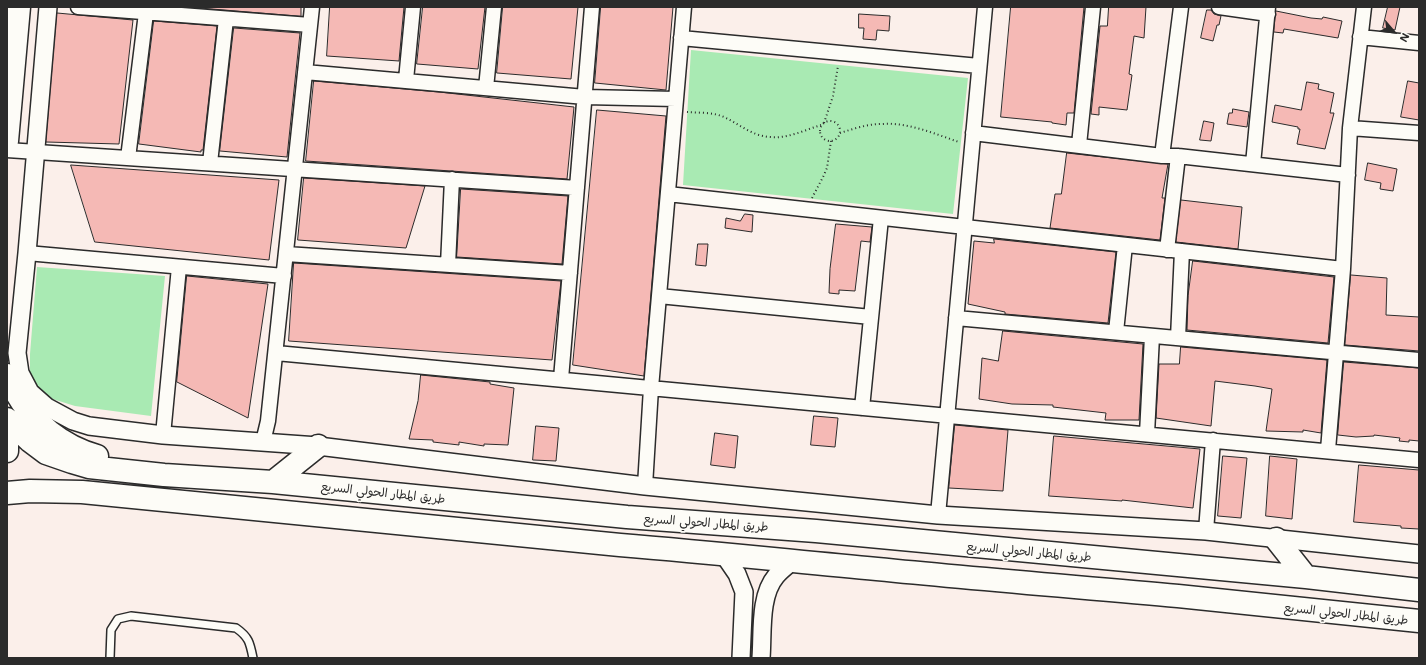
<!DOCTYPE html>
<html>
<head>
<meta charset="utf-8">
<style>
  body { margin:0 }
  #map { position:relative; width:1426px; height:665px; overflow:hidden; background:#fbefea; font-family:Mali,sans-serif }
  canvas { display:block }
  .frame { position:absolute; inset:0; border:8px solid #2b2b2b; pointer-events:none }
  .north { position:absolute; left:1374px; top:12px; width:40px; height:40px; -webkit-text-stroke:3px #fdfcf7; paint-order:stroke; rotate:118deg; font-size:11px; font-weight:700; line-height:16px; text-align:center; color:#2b2b2b }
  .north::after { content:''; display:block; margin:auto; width:14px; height:18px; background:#2b2b2b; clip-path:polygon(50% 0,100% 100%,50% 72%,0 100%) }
</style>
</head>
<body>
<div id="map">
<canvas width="1426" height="665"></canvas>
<div class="frame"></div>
<div class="north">N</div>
</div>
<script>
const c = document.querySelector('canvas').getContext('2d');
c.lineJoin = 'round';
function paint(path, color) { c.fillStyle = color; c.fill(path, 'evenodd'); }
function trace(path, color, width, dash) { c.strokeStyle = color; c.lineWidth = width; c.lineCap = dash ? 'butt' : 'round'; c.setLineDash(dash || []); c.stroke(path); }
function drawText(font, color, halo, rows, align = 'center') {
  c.font = font + ' Mali,"Playpen Sans Arabic",sans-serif'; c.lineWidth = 3.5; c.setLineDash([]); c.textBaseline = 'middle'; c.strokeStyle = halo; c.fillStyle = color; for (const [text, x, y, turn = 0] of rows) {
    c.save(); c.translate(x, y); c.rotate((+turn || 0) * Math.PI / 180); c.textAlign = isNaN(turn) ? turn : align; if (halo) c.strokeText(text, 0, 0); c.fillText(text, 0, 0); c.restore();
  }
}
paint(new Path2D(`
  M691,50L968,78L953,214L683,185Z
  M37,267L165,276L151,416L75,406L30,392V354Z`), '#a9eab3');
const building = new Path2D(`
  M188,7H301V16Z
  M330,7H404L399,61L327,56Z
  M423,7H485L478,69L417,64Z
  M503,7H578L571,79L497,73Z
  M601,7H673L666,90L595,83Z
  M1011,7H1084L1074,113H1067L1066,125L1052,123V122L1001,117Z
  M1109,7H1146L1144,38L1134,36L1129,74L1132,75L1127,110L1099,107V115L1091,114L1100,26H1107Z
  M1388,7H1400L1395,30L1383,28Z
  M1207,10H1211L1214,14L1221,16L1219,25H1217L1213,41L1201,38Z
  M1276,11L1311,18L1322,19L1323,17L1342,21L1338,38L1284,29L1283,33L1274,32Z
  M57,13L133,20L119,144L46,142Z
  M859,14L890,16L889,31L877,30L876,40L863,39L864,28H859Z
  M154,21L217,26L203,150H201V152L139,144Z
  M234,28L300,33L287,157L220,151Z
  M314,81L439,92L574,107L567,179L306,161Z
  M1408,81L1419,83V120L1401,117Z
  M1307,82L1319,84L1318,89L1334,93L1330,113H1334L1325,149L1297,144L1300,129H1298V127L1272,122L1275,105L1301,110Z
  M1233,109L1249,112L1247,127L1227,124L1229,113H1232Z
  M597,110L666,116L644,376L573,365Z
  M1204,121L1214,123L1211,141L1200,140Z
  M1067,153L1168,164L1162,198H1165L1160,240L1050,228L1055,194H1061Z
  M1368,163L1397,169L1393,191L1380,189L1381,183L1365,180Z
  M71,165L279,180L269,260L95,242Z
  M304,178L425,186L406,248L298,240Z
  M461,189L568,196L562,264L457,257Z
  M1181,200L1242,207L1238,249L1176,242Z
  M745,214L753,215L752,232L725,228L726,218L740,221Z
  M836,224L872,227L870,242L861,241L855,291L839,290V294L829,293L830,269Z
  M994,239L1116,252L1108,323L1005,314V312L968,304L974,241L994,243Z
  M698,244H708L706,266L696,265Z
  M1193,261L1334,277L1328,343L1187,330L1188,296Z
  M294,263L561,281L552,360L289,341Z
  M1351,275L1387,278L1386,315L1419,317V351L1345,345Z
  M187,276L268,284L248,418L177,382Z
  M1003,331L1143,344L1139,420H1105L1106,413L1053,407V405L1012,404L979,399L982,358L998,361Z
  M1181,347L1327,360L1321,433L1303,430V432L1266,431L1272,389L1255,386L1215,381L1211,426L1156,418L1159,364H1179Z
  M1344,362L1419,368V441L1409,440V442L1399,441L1400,438L1374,435V436L1356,437L1338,435Z
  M421,375L490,382V384L514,388L508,445L484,444V446L459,442V445L433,442V440L409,439L418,401Z
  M814,416L838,418L835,447L811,445Z
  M955,425L1008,430L1003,491L949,488Z
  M536,426L559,428L556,461L533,460Z
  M715,433L738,436L735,468L711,465Z
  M1054,436L1200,449L1193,508L1122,500V501L1049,496Z
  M1223,456L1247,458L1241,518L1218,516Z
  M1270,456L1297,459L1292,519L1266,516Z
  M1359,465L1419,470V529L1401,528V526L1354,522Z`);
paint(building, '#f5b9b5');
trace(building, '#2b2b2b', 1);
const service = new Path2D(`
  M110,658L111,630L118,619L131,616L236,628C249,637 250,643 253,658`);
const minor = new Path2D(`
  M78,7L310,25
  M1219,7L1268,14
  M1360,37L1419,43
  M681,38L979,66
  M305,72L585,97L676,99
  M406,80L413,7
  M486,88L494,7
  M1350,128L1419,133
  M973,133L1162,156H1178L1348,175
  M1079,145L1093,7
  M7,150L577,188
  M1162,156L1181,7
  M128,158L146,13
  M210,163L226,19
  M1253,164L1268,7
  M668,194L1343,269
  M1167,250L1178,156
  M27,253L284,276
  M286,254L570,273
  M448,265L452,179
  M659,296L871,317
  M956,318L1419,360
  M1116,332L1125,245
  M1178,338L1182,251
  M276,353L1419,460
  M561,379L592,7
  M862,408L881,218
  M1147,434L1152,336
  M163,435L179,267
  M263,442L268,421L312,7
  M1328,450L1343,269L1350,128L1364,7
  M645,486L651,388L684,7
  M938,515L985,7
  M1206,531L1213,440`);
const tertiary = new Path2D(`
  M48,7L27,253L17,353L20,373L30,392L47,407L73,421L89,426L163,435L318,446L645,486L938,515L1206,531L1419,554
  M724,555L737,574L744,592L741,658
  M761,658C763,633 759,596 776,576C781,570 787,566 792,561`);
const primary = new Path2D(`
  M7,141L19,7`);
const trunk = new Path2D(`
  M7,375C9,381 12,386 15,391C33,423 62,446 97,456
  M7,419L30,441L46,453L72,462L89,467L164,475L273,482L627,517L816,531L1306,577L1419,590
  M7,439V451
  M273,482L318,446
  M7,493L30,491L82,492L620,545C706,552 791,561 877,569C977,579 1078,587 1178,596C1259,604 1339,613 1419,621
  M1276,539L1306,577`);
trace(service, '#2b2b2b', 10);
trace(minor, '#2b2b2b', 17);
trace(tertiary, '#2b2b2b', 20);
trace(primary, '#2b2b2b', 25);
trace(trunk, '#2b2b2b', 25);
trace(new Path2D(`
  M687,112C699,113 713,112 724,117C739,124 752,136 770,137C787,139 805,130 821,125
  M820 131a10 10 0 1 1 20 0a10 10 0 1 1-20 0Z
  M824,123L833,96L838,66
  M840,133C853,129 867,124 882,124C908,122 935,134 959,142
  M812,198L823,177L827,168L831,141`), '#2b2b2b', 2, [1, 3]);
trace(service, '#fdfcf7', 7);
trace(minor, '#fdfcf7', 14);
trace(tertiary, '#fdfcf7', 17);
trace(primary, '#fdfcf7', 22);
trace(trunk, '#fdfcf7', 22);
drawText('12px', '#2b2b2b', '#fdfcf7', [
  ["طريق المطار الحولي السريع",383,493,6],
  ["طريق المطار الحولي السريع",706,523,4],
  ["طريق المطار الحولي السريع",1029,552,5],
  ["طريق المطار الحولي السريع",1346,614,6]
]);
</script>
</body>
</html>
